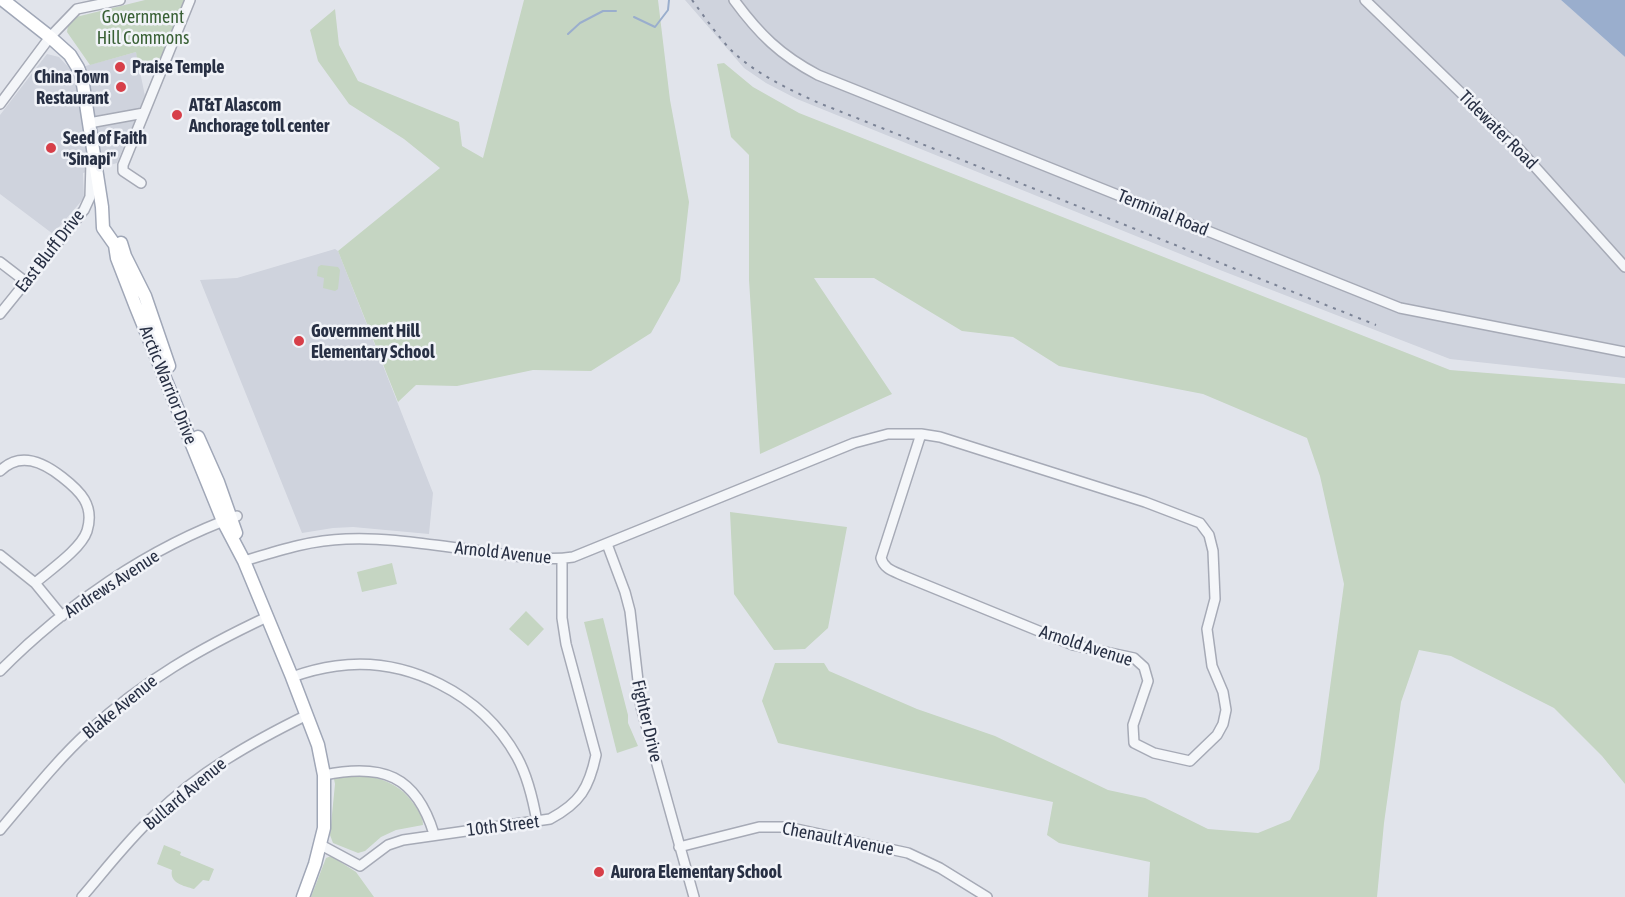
<!DOCTYPE html>
<html>
<head>
<meta charset="utf-8">
<style>
  body { margin:0 }
  canvas { display:block; background:#e1e4eb }
</style>
</head>
<body>
<canvas width="1625" height="897"></canvas>
<script>
const c = document.querySelector('canvas').getContext('2d');
c.lineJoin = 'round';
function paint(path, color) { c.fillStyle = color; c.fill(path, 'evenodd'); }
function trace(path, color, width, dash) { c.strokeStyle = color; c.lineWidth = width; c.lineCap = dash ? 'butt' : 'round'; c.setLineDash(dash || []); c.stroke(path); }
function drawText(font, color, halo, rows, align = 'center') {
  c.font = font + ' "Asap Condensed",sans-serif'; c.lineWidth = 5; c.setLineDash([]); c.textBaseline = 'middle'; c.strokeStyle = halo; c.fillStyle = color; for (const [text, x, y, turn = 0] of rows) {
    c.save(); c.translate(x, y); c.rotate((+turn || 0) * Math.PI / 180); c.textAlign = isNaN(turn) ? turn : align; if (halo) c.strokeText(text, 0, 0); c.fillText(text, 0, 0); c.restore();
  }
}
paint(new Path2D(`
  M685,0H1561L1625,57V378L1450,359L1220,270L797,99L766,83L744,68Z
  M136,52L145,96L117,163L83,173L84,198L53,234L0,194V115L47,54L59,57L71,70Z
  M335,249L338,251L433,493L429,534L353,527L333,528L302,533L200,280L237,278Z`), '#cfd3dd');
paint(new Path2D(`
  M145,0H185L161,58L138,64L136,52L90,65L67,32L68,25L76,17Z
  M524,0H658L670,100L689,202L680,281L651,333L591,371L533,370L457,386L416,385L398,402L338,251L440,168L404,139L349,104L318,61L310,30L335,9L339,45L358,81L459,122L462,146L483,158Z
  M724,63L753,87L799,113L1450,370L1625,384V784L1602,756L1554,708L1451,656L1419,650L1401,702L1384,823L1377,897H1148L1150,862L1059,843L1047,835L1053,802L778,743L762,701L775,663H824L829,671L917,709L995,736L1108,790L1145,798L1208,829L1258,833L1290,820L1319,769L1344,584L1320,476L1307,438L1203,394L1059,366L1013,337L962,331L874,278H814L892,394L760,454L749,280V155L731,137L717,64Z
  M321,265L338,267L340,270L338,289L335,291L323,288L324,278L317,276L318,267Z
  M730,512L847,527L828,628L805,649L774,650L734,594Z
  M392,563L397,584L362,592L357,572Z
  M526,611L544,629L528,646L509,629Z
  M603,618L628,715V723L638,746L617,753L584,622Z
  M349,774C375,776 398,781 413,803C418,810 423,815 423,825L396,830L381,837L365,851L358,853L333,843L330,835L335,784L334,779Z
  M164,845L181,852L180,855L214,869L209,881L203,880L194,889C184,886 169,883 172,870L157,864Z
  M331,856L356,872L374,897H311L326,858Z`), '#c5d5c2');
paint(new Path2D(`
  M1561,0H1625V57Z`), '#9aaecd');
trace(new Path2D(`
  M634,17L655,27L668,10L669,0
  M568,34L580,23L603,11H616`), '#9aaecd', 2);
const minor = new Path2D(`
  M734,0C759,34 780,55 818,75L1400,308L1625,352
  M1365,0L1519,149L1625,267
  M77,9L120,0
  M0,104L50,37L77,9
  M89,123L144,113
  M141,183L123,171V165L190,0
  M0,262L26,282
  M0,314L84,210L90,197L91,162
  M921,434L940,437L1145,502L1200,523L1209,535L1213,551L1215,599L1207,629L1212,666L1223,692L1226,710L1223,724L1217,735L1190,761L1154,753L1134,743L1133,725L1148,681L1144,667L1134,658L1073,645L904,576C893,571 884,569 881,558Z
  M0,471C20,451 43,462 62,477C80,491 95,505 87,531C81,549 50,570 35,583
  M607,544L625,592L630,611L641,707L694,897
  M0,555L35,583L62,616
  M244,561C277,551 310,540 346,539C388,537 431,545 473,550C505,554 541,562 573,557L854,443L888,434H921
  M0,671C64,606 150,547 237,516
  M292,677C306,672 321,668 336,666C407,656 482,694 517,757C528,777 533,799 537,822
  M324,775C382,763 416,775 434,834
  M0,830C29,796 56,761 89,731C143,681 201,648 267,617
  M321,845L360,866L388,845L403,840L550,819C580,803 589,788 596,755L566,644L562,618V559
  M679,847L759,827H787L908,853L940,868L987,897
  M82,897C106,869 128,840 155,815C199,772 252,742 307,715`);
const major = new Path2D(`
  M3,0L50,37L70,55L78,68L82,78L102,207L103,228L115,245L117,258L136,307L223,521L244,561L292,677L318,745L324,775V828L315,864L303,897
  M121,243L125,256L145,296L169,366
  M198,437L218,482L236,533`);
trace(minor, '#a6aab6', 12);
trace(major, '#a0a7b7', 15);
trace(minor, '#f4f6f9', 9);
trace(major, '#fff', 12);
trace(new Path2D(`
  M692,0C704,16 716,34 730,49C754,73 788,89 819,103L1376,325`), '#7a8295', 2, [3, 6]);
for (const [x, y, r, color] of [
  [120,67,6,"#d73f49"],
  [121,87,6,"#d73f49"],
  [177,115,6,"#d73f49"],
  [51,148,6,"#d73f49"],
  [299,341,6,"#d73f49"],
  [599,872,6,"#d73f49"]
]) { const dot = new Path2D(); dot.arc(x, y, r, 0, 2 * Math.PI); c.fillStyle = color; c.fill(dot); trace(dot, '#f1f3f8', 2); }
drawText('18px', '#396035', '#f1f3f8', [
  ["Government",143,17],
  ["Hill Commons",143,38]
]);
drawText('bold 18px', '#283044', '#f1f3f8', [
  ["Praise Temple",132,67],
  ["China Town",109,77,"right"],
  ["Restaurant",109,98,"right"],
  ["AT&T Alascom",189,105],
  ["Anchorage toll center",189,126],
  ["Seed of Faith",63,138],
  ["\"Sinapi\"",63,159],
  ["Government Hill",311,331],
  ["Elementary School",311,352],
  ["Aurora Elementary School",611,872]
], 'left');
drawText('18px', '#283044', '#f1f3f8', [
  ["Tidewater Road",1498,130,45],
  ["Terminal Road",1163,213,22],
  ["East Bluff Drive",50,251,-52],
  ["Arctic Warrior Drive",168,385,68],
  ["Arnold Avenue",503,553,6],
  ["Andrews Avenue",112,584,-33],
  ["Arnold Avenue",1086,646,18],
  ["Blake Avenue",120,707,-39],
  ["Fighter Drive",647,721,77],
  ["Bullard Avenue",185,794,-40],
  ["10th Street",503,826,-7],
  ["Chenault Avenue",838,839,11]
]);
</script>
</body>
</html>
